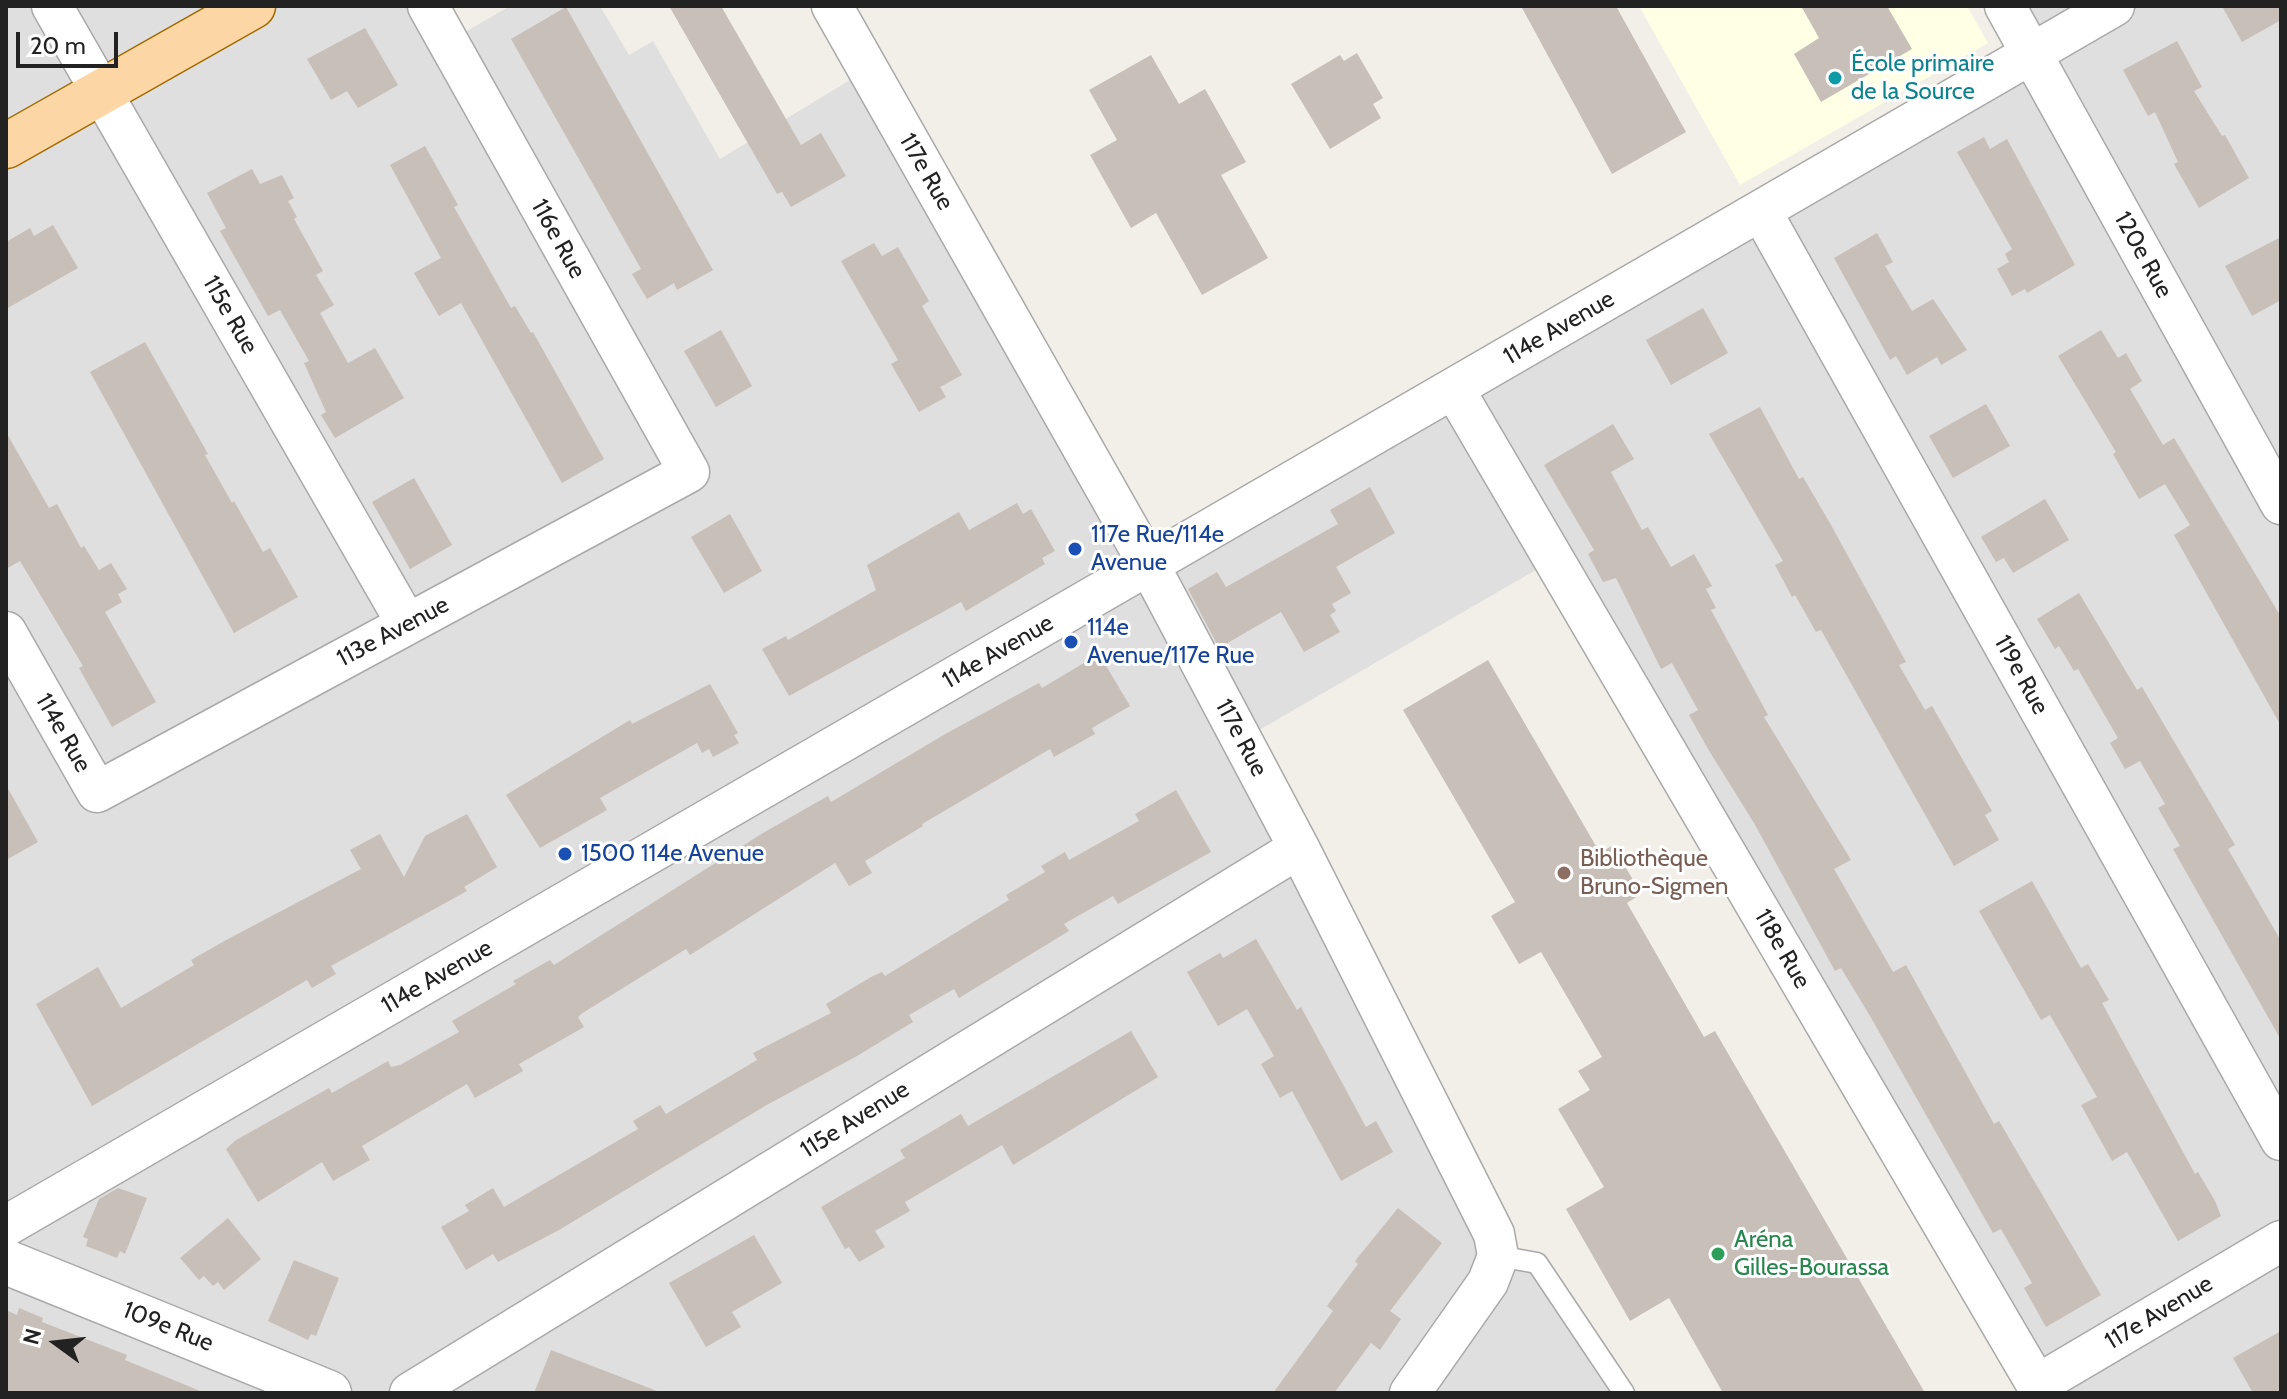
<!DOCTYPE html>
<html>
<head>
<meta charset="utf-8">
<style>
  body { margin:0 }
  #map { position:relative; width:2287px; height:1399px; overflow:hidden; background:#f2efe9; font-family:Cabin,sans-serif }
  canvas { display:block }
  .frame { position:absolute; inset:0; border:8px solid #222; pointer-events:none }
  .north { position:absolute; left:16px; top:1303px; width:80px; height:80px; -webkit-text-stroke:6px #fff; paint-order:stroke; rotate:285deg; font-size:22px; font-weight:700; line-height:32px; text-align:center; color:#222 }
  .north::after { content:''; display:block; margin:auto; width:28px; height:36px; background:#222; clip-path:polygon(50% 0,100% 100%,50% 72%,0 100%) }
  .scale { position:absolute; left:16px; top:32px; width:102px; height:36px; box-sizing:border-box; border:4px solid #222; border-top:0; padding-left:10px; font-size:24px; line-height:28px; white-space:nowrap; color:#222; -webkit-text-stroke:6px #fff; paint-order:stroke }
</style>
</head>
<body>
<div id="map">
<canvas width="2287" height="1399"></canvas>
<div class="frame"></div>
<div class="north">N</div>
<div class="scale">20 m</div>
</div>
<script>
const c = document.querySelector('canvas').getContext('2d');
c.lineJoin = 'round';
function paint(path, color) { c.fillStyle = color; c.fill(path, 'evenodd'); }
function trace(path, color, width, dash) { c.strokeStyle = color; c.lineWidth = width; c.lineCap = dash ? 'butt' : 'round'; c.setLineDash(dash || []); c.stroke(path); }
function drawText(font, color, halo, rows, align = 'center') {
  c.font = font + ' Cabin,sans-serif'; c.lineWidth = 6; c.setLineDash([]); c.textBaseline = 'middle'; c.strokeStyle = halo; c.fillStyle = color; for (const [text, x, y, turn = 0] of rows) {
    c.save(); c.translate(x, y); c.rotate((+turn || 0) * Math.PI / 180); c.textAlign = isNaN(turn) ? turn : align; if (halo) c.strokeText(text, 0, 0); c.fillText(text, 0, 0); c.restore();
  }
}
paint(new Path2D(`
  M6,6H428L448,42L510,6H600L629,55L653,41L720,159L868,69L1149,564L2031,54L2005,6H2281V1393H2043L1553,560L1242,740L1494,1234L1537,1263L1624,1393H6Z`), '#e0dfdf');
paint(new Path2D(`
  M1639,6H1967L1988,43L1740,185Z`), '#ffffe5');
paint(new Path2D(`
  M669,6H721L801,145L821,133L846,176L791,207L782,192L777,194Z
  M1521,6H1616L1686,132L1612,174Z
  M1801,6H1887L1912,49L1821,102L1794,54L1819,38Z
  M2222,6H2281V20L2242,42Z
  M566,7L713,270L677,290L674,283L647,299L632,274L641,269L511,39Z
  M365,28L398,85L358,108L347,91L331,100L307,59Z
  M2177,41L2202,87L2194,91L2222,136L2225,135L2249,178L2199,208L2174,164L2178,162L2155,112L2148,116L2123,70Z
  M1357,53L1383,98L1373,104L1381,118L1330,149L1291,84L1340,55L1344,61Z
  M1151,55L1179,104L1205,89L1246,162L1221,175L1268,258L1202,295L1156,213L1131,228L1090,155L1117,140L1089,90Z
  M1984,137L1990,149L2007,139L2075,265L2027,293L2025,289L2012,296L1997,269L2009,262L2005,254L2012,249L1957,152Z
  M425,146L458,205L454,207L511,308L515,306L531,333L533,332L604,459L562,483L461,303L439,316L414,273L441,258L390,165Z
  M252,169L260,184L282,175L294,198L288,201L297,217L294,219L323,271L316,275L334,305L320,313L348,363L375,348L404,398L335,438L321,415L326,412L304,363L309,361L280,310L268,316L220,231L226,228L207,193Z
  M53,225L78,268L6,309V242L30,228L34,236Z
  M1877,233L1893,262L1885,266L1912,311L1933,299L1967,350L1941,365L1937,357L1907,375L1896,356L1890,360L1834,258Z
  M2281,237V300L2252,316L2225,266Z
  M874,243L882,256L898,247L929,301L922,306L962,375L940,387L946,397L919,412L891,364L898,360L841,261Z
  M1703,308L1728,353L1671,385L1646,340Z
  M721,330L752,386L716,407L684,351Z
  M2101,330L2118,358L2126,353L2142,381L2130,389L2163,445L2174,438L2281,617V726L2174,535L2190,525L2165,484L2139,499L2113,454L2116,452L2058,356Z
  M145,342L208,454L205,455L232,503L234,501L263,552L270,548L298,597L234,633L90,372Z
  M1986,404L2010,446L1953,478L1929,436Z
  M1760,407L1799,479L1803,477L1831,525L1906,662L1899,665L1925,710L1932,706L1992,811L1985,815L1999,840L1954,866L1821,630L1816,632L1795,595L1792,597L1775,565L1783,561L1709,434Z
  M1613,424L1634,459L1611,472L1642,530L1648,527L1671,567L1694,554L1712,586L1706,589L1716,608L1711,610L1768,715L1764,717L1851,860L1834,869L1893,972L1906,965L1994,1124L1999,1121L2101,1295L2046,1327L2024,1288L2032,1283L2001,1229L1993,1233L1870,1016L1841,968L1835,971L1754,823L1708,749L1689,715L1698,710L1672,663L1661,669L1616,578L1603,582L1588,554L1594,550L1544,465Z
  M6,432L49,508L57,504L81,548L84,546L99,570L111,563L127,589L118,594L122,602L105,612L156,702L112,727L79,668L83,666L20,561L6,569Z
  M414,478L452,545L410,569L372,502Z
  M1370,487L1395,533L1336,567L1351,593L1332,604L1336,611L1330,615L1340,632L1304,652L1281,612L1219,648L1188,589L1217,572L1226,587L1338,524L1330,510Z
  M2045,499L2069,540L2013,573L2004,558L1996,562L1981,537Z
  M1017,503L1023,514L1031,509L1055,551L1042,558L1045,564L966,611L961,602L789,696L762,649L786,636L788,640L876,590L867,565L959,512L969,530Z
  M730,514L762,571L724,593L691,537Z
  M2079,593L2137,690L2142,687L2235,845L2228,849L2281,941V1040L2173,849L2180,846L2158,808L2165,804L2140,761L2125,769L2110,743L2118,738L2078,669L2074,671L2059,646L2055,649L2037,619Z
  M1099,654L1130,706L1092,728L1095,734L1054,757L1050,749L922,824L923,826L865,861L872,873L849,886L835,863L690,955L686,949L581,1014L578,1017L584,1027L519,1064L523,1071L475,1098L467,1084L362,1146L370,1160L333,1181L322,1162L258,1202L226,1149L236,1140L329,1088L332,1093L388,1061L391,1067L400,1065L459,1032L452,1021L516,984L513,981L550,960L554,965L763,833L828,796L831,802L947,733L1039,683L1042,688Z
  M1488,660L1600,853L1613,845L1641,894L1627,903L1704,1037L1715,1031L1925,1393H1723L1669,1298L1630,1321L1566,1209L1604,1187L1558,1109L1590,1090L1578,1071L1602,1057L1541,952L1519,964L1491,916L1515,902L1403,710Z
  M710,684L738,733L734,735L739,743L713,757L709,749L702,753L697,743L600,798L607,810L540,848L506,795L630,720L632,724Z
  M6,785L38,842L6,860Z
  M1176,790L1211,852L1118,904L1113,896L1064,924L1069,931L959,998L954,989L909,1015L913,1022L857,1056L765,1106L559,1230L498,1262L493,1254L466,1270L441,1227L469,1211L465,1205L493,1188L504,1207L638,1129L633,1121L660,1105L666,1114L757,1060L753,1053L831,1013L826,1004L871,977L882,972L885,976L1009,900L1006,895L1045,872L1041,866L1065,852L1069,860L1139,821L1135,814Z
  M467,814L497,867L464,887L467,891L331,966L336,974L312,988L307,980L92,1106L36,1004L98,967L121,1008L194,965L191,960L228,939L361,869L350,850L380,834L404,877L425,836Z
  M2032,881L2081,968L2088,964L2109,1000L2102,1003L2195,1174L2198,1172L2215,1201L2221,1216L2178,1241L2127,1152L2112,1161L2081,1105L2097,1097L2050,1015L2041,1020L1979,911Z
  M1256,939L1297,1010L1301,1007L1366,1127L1376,1121L1393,1152L1341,1181L1292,1091L1280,1098L1261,1064L1274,1056L1247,1009L1218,1026L1187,972L1220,953L1223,958Z
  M1131,1031L1158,1077L1013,1165L1002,1145L905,1202L910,1211L875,1231L885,1247L859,1262L849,1247L845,1249L821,1207L905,1158L900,1150L961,1114L968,1126Z
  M118,1188L147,1198L125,1254L120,1251L117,1258L86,1246L88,1239L83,1237L99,1199Z
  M1398,1208L1442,1243L1390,1311L1401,1319L1380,1350L1371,1343L1334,1393H1273L1333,1311L1327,1306L1358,1264L1355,1261Z
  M228,1218L261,1259L224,1290L218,1282L213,1286L204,1276L199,1280L180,1258Z
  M754,1235L782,1283L732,1312L741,1327L706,1347L669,1283Z
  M294,1260L339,1278L316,1336L311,1334L308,1340L268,1321Z
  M19,1308L43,1318L42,1322L127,1355L125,1360L205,1393H6V1310L17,1315Z
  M2281,1331V1393H2253L2233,1358Z
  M551,1350L657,1391V1393H534Z`), '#c7bfb8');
const service = new Path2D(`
  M1498,1256L1537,1263L1624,1393`);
const minor = new Path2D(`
  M52,6L407,624
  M832,6L1149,565L1299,848L1494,1234L1498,1256L1488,1282L1410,1393
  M2005,6L2281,504
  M1761,211L2281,1140
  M1454,389L2037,1385L2281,1241
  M6,632L97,792L689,472L428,6
  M6,1226L2114,6
  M410,1393L1299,848`);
const tertiary = new Path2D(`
  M6,1262L329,1393`);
const primary = new Path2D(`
  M6,146L253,6`);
trace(service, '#a9a9a9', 23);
trace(minor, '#a9a9a9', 43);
trace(tertiary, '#a9a9a9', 47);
trace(primary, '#a06b00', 47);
trace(service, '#fff', 20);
trace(minor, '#fff', 40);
trace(tertiary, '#fff', 44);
trace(primary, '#fcd6a4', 44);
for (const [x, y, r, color] of [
  [1835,78,8,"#0f9aa8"],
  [1075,549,8,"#1a4fb4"],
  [1071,642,8,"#1a4fb4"],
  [565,854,8,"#1a4fb4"],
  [1564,873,8,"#8d6e63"],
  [1718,1254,8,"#2e9e5b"]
]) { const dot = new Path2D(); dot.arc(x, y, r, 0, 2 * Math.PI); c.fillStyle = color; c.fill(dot); trace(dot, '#fff', 3); }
drawText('24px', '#0d838f', '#fff', [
  ["École primaire",1851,64],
  ["de la Source",1851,92]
], 'left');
drawText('24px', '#222', '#fff', [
  ["117e Rue",926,172,60],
  ["116e Rue",558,239,61],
  ["120e Rue",2143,255,61],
  ["115e Rue",230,315,60],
  ["114e Avenue",1559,328,-30],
  ["113e Avenue",393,632,-28],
  ["114e Avenue",998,652,-30],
  ["119e Rue",2021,675,61],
  ["114e Rue",63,733,60],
  ["117e Rue",1241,738,62],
  ["118e Rue",1782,949,60],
  ["114e Avenue",437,977,-30],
  ["115e Avenue",855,1120,-32],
  ["117e Avenue",2159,1313,-31],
  ["109e Rue",168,1327,22]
]);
drawText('24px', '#164399', '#fff', [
  ["117e Rue/114e",1091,535],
  ["Avenue",1091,563],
  ["114e",1087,628],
  ["Avenue/117e Rue",1087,656],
  ["1500 114e Avenue",581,854]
], 'left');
drawText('24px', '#785e54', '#fff', [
  ["Bibliothèque",1580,859],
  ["Bruno-Sigmen",1580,887]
], 'left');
drawText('24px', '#27864d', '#fff', [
  ["Aréna",1734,1240],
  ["Gilles-Bourassa",1734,1268]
], 'left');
</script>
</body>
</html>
